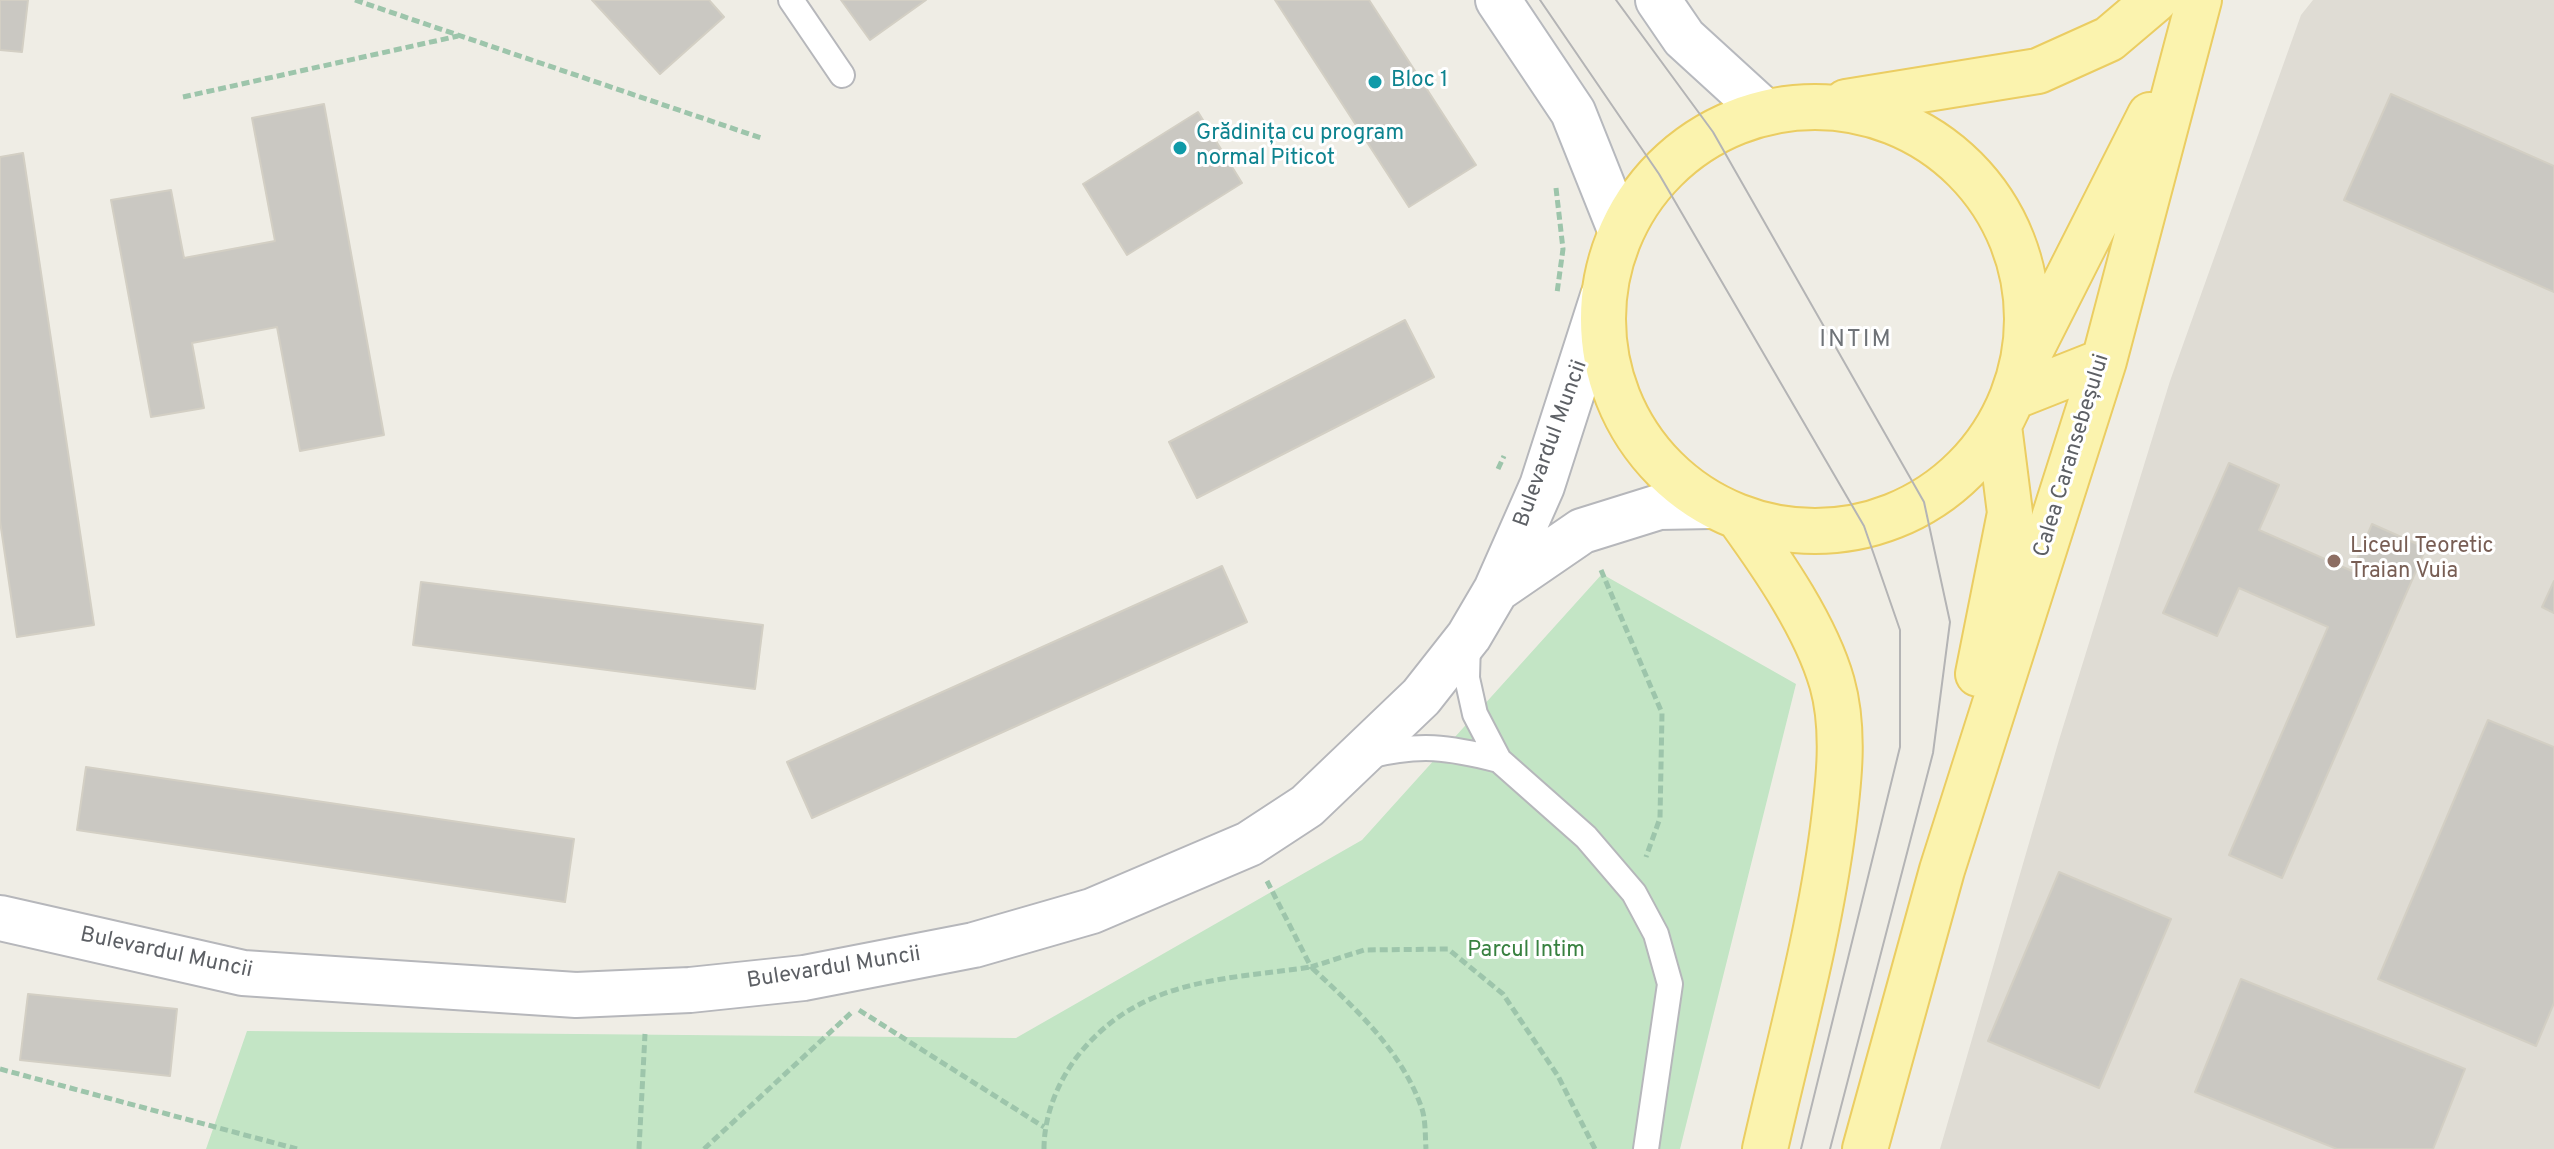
<!DOCTYPE html>
<html>
<head>
<meta charset="utf-8">
<style>
  body { margin:0 }
  canvas { display:block; background:#efede5 }
</style>
</head>
<body>
<canvas width="2554" height="1149"></canvas>
<script>
const c = document.querySelector('canvas').getContext('2d');
c.lineJoin = 'round';
function paint(path, color) { c.fillStyle = color; c.fill(path, 'evenodd'); }
function trace(path, color, width, dash) { c.strokeStyle = color; c.lineWidth = width; c.lineCap = dash ? 'butt' : 'round'; c.setLineDash(dash || []); c.stroke(path); }
function drawText(font, color, halo, rows, align = 'center') {
  c.font = font + ' Overpass,sans-serif'; c.lineWidth = 6; c.setLineDash([]); c.textBaseline = 'middle'; c.strokeStyle = halo; c.fillStyle = color; for (const [text, x, y, turn = 0] of rows) {
    c.save(); c.translate(x, y); c.rotate((+turn || 0) * Math.PI / 180); c.textAlign = isNaN(turn) ? turn : align; if (halo) c.strokeText(text, 0, 0); c.fillText(text, 0, 0); c.restore();
  }
}
paint(new Path2D(`
  M2313,0H2554V1149H1940L2059,740L2170,381L2301,15Z`), '#dfdcd4');
paint(new Path2D(`
  M1602,574L1796,684L1680,1149H206L247,1031L1016,1038L1362,840Z`), '#c3e5c5');
const building = new Path2D(`
  M0,0H28L22,52L0,50Z
  M592,0H709L724,17L660,74Z
  M841,0H926L870,40Z
  M1275,0H1369L1476,165L1409,207Z
  M2391,94L2554,166V292L2344,200Z
  M324,104L384,435L300,451L277,327L192,343L204,408L151,417L111,200L171,190L184,258L275,241L252,118Z
  M1198,112L1242,183L1127,255L1083,184Z
  M23,153L94,625L17,637L0,521V157Z
  M1405,320L1434,377L1197,498L1169,442Z
  M2229,463L2279,485L2259,530L2352,571L2372,524L2426,548L2282,878L2229,855L2328,627L2239,588L2217,636L2163,613Z
  M1222,566L1247,622L812,818L787,762Z
  M2554,581V613L2542,607Z
  M421,582L763,625L755,689L413,645Z
  M2488,720L2554,747V1003L2536,1046L2378,979Z
  M86,767L574,839L565,902L77,830Z
  M2059,872L2171,919L2099,1088L1988,1041Z
  M2241,979L2465,1069L2433,1149H2337L2195,1092Z
  M28,994L177,1009L170,1076L20,1060Z`);
paint(building, '#cac8c2');
trace(building, '#d3cfc4', 2);
const service = new Path2D(`
  M791,0L842,75
  M1468,642L1467,678L1475,714L1499,760L1586,837L1634,893L1656,934L1670,984L1646,1149
  M1368,756C1420,743 1448,747 1499,760`);
const tertiary = new Path2D(`
  M1496,590L1582,531L1659,507L1712,506
  M0,918L243,973L576,995L690,990L804,978L974,945L1092,911L1249,844L1307,806L1421,697L1469,636L1496,590L1542,486L1603,296`);
const secondary = new Path2D(`
  M1498,0L1573,112L1621,232
  M1658,0L1684,38L1765,112`);
const primary = new Path2D(`
  M1846,102L2038,71L2109,39L2155,0
  M1603 319a212 212 0 1 1 424 0a212 212 0 1 1-424 0Z
  M2031,350L2150,115
  M2013,397L2104,361
  M1740,519C1774,566 1816,627 1832,683C1845,729 1839,781 1833,828C1819,936 1789,1043 1765,1149
  M1978,674L2010,513L1999,426
  M1865,1149L1942,870L2104,361L2199,0`);
trace(service, '#b6b7bb', 28);
trace(tertiary, '#b6b7bb', 48);
trace(secondary, '#b7b9be', 48);
trace(primary, '#ebcd62', 48);
trace(new Path2D(`
  M355,0L761,138
  M183,97L458,36
  M1556,188L1563,249L1557,293
  M1498,469L1504,456
  M1601,570L1662,713L1660,818L1646,857
  M1267,881L1311,967L1364,950L1448,949L1503,994L1558,1076L1595,1149
  M859,1010L1044,1127
  M0,1069L297,1149
  M639,1149L645,1034
  M704,1149L852,1012
  M1044,1149C1044,1116 1057,1084 1076,1058C1137,979 1220,980 1311,967C1354,1007 1400,1049 1421,1106C1426,1119 1425,1136 1426,1149`), '#9dc5ab', 5, [8, 4]);
trace(service, '#fff', 24);
trace(tertiary, '#fff', 44);
trace(secondary, '#fff', 44);
trace(primary, '#fbf3ae', 44);
trace(new Path2D(`
  M1540,0L1659,174L1864,526L1900,630V747L1801,1149
  M1616,0L1713,132L1924,502L1950,622L1933,753L1830,1149`), '#b4b4b5', 2);
for (const [x, y, r, color] of [
  [1375,82,8,"#0f9aa8"],
  [1180,148,8,"#0f9aa8"],
  [2334,561,8,"#8d6e63"]
]) { const dot = new Path2D(); dot.arc(x, y, r, 0, 2 * Math.PI); c.fillStyle = color; c.fill(dot); trace(dot, '#fff', 3); }
drawText('22px', '#0d838f', '#fff', [
  ["Bloc 1",1391,82],
  ["Grădinița cu program",1196,135],
  ["normal Piticot",1196,160]
], 'left');
drawText('22px', '#5d6065', '#fff', [
  ["Bulevardul Muncii",1552,444,-70],
  ["Calea Caransebeșului",2073,456,-73],
  ["Bulevardul Muncii",166,954,12],
  ["Bulevardul Muncii",834,969,-9]
]);
drawText('22px', '#785e54', '#fff', [
  ["Liceul Teoretic",2350,548],
  ["Traian Vuia",2350,573]
], 'left');
drawText('22px', '#388140', '#fff', [
  ["Parcul Intim",1526,952]
]);
c.letterSpacing = '2px';
drawText('24px', '#6e7277', '#fff', [
  ["INTIM",1856,341]
]);
c.letterSpacing = '0px';
</script>
</body>
</html>
